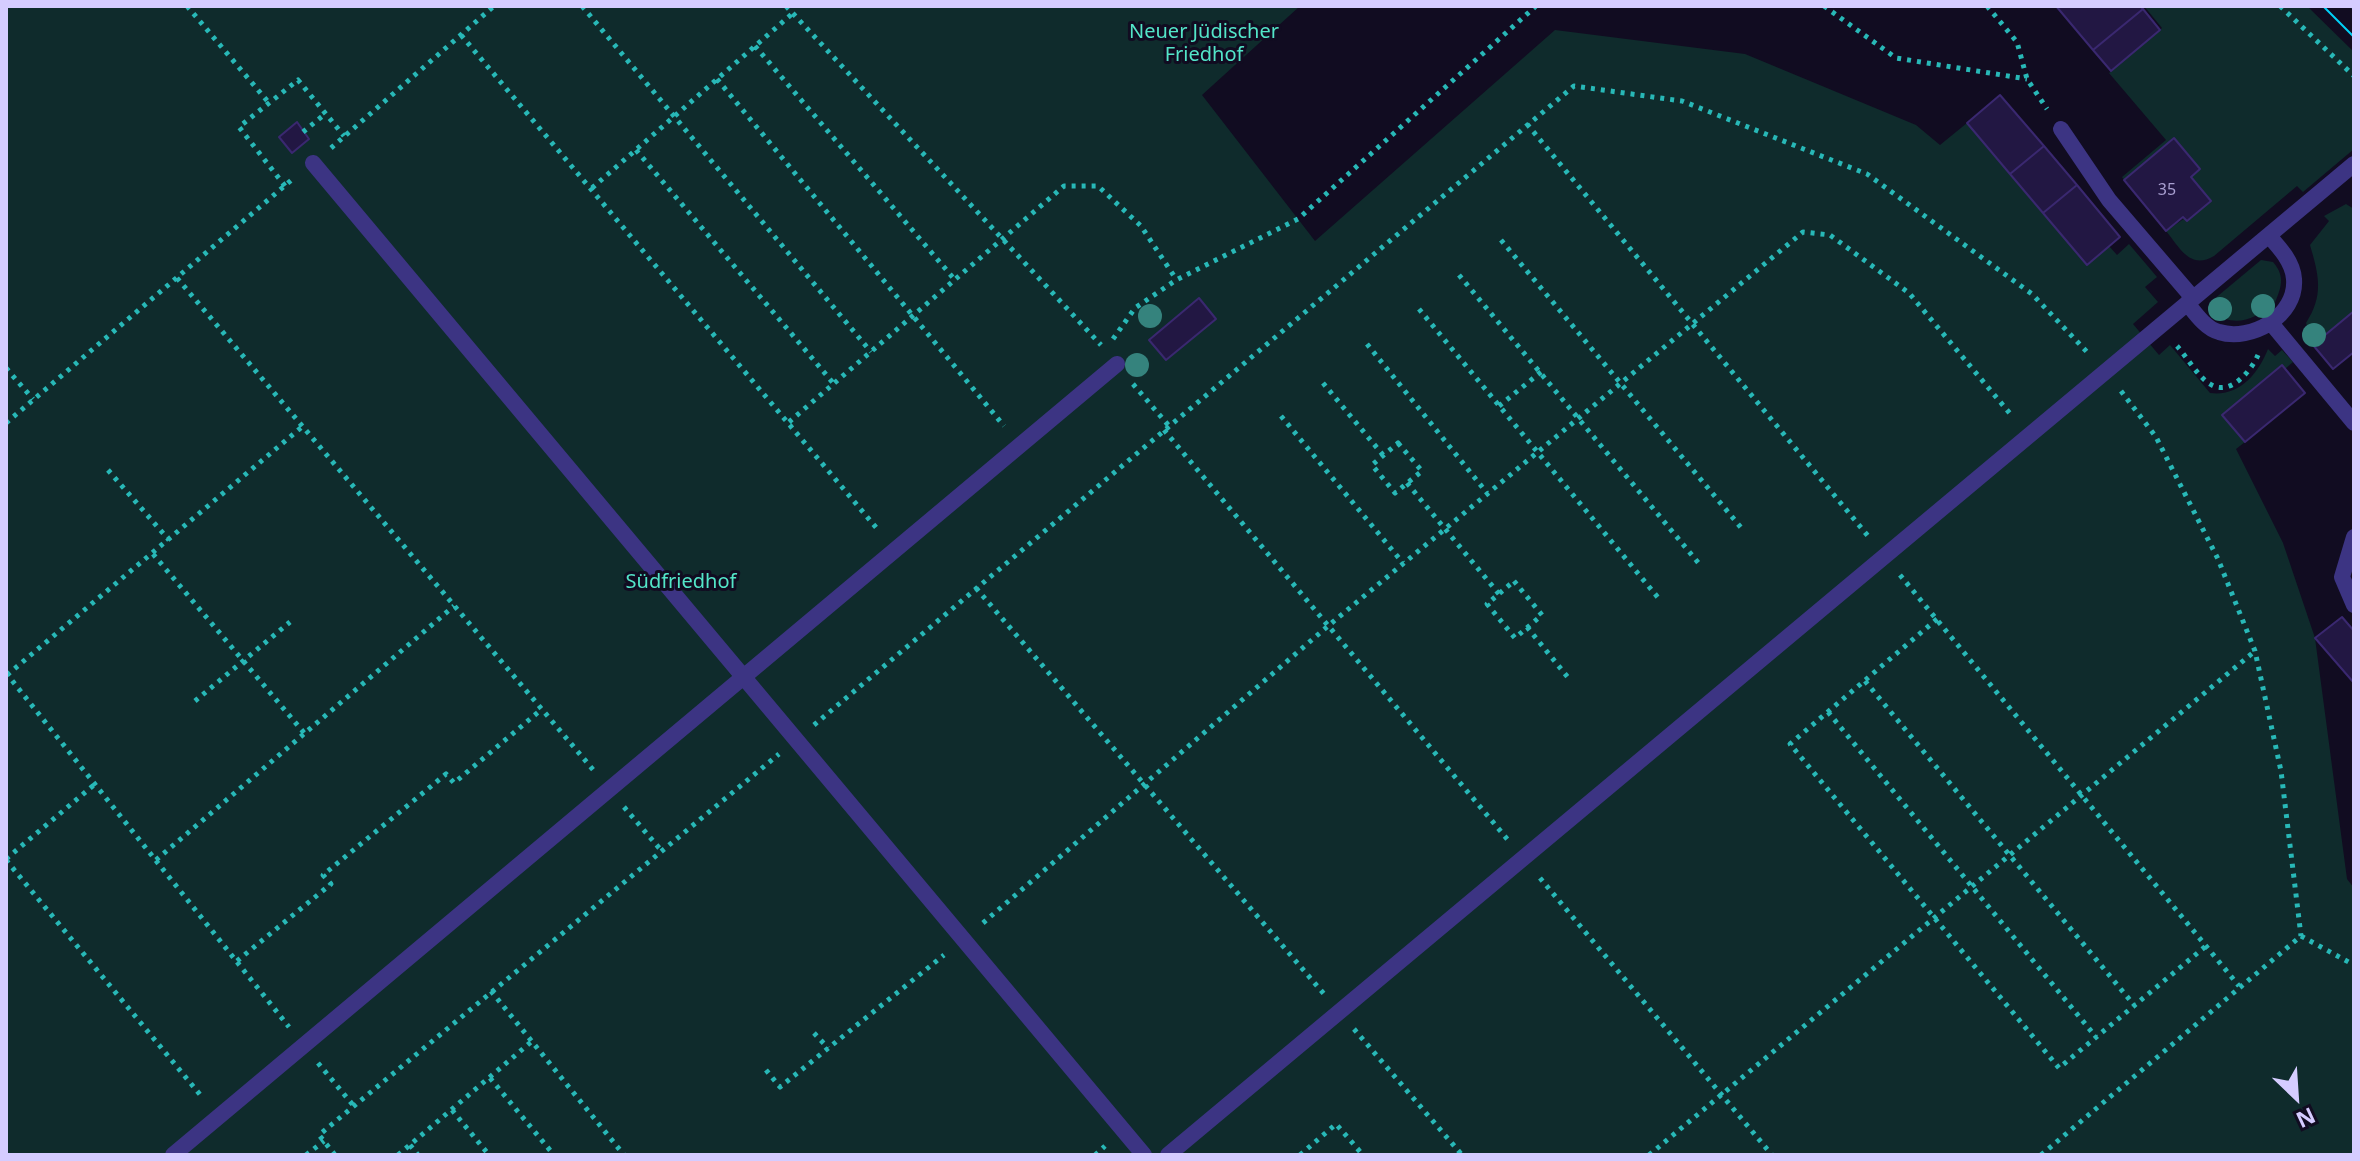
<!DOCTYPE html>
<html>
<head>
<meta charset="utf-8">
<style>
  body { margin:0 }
  #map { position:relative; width:2360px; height:1161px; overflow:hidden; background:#110c21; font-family:"Noto Sans",sans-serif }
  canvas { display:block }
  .frame { position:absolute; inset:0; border:8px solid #d5ccff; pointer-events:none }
  .north { position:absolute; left:2256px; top:1057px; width:80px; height:80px; -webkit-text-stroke:6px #110c21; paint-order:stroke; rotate:155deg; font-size:22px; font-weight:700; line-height:32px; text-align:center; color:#d5ccff }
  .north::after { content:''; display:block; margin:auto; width:28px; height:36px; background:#d5ccff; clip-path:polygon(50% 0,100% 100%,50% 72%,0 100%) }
</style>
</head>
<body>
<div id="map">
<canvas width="2360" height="1161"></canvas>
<div class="frame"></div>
<div class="north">N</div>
</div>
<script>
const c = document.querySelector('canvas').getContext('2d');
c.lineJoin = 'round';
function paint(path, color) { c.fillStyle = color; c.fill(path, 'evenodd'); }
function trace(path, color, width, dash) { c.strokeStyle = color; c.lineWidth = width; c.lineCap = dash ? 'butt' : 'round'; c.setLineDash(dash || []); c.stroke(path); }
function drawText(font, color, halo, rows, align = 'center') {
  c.font = font + ' "Noto Sans",sans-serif'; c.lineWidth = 6; c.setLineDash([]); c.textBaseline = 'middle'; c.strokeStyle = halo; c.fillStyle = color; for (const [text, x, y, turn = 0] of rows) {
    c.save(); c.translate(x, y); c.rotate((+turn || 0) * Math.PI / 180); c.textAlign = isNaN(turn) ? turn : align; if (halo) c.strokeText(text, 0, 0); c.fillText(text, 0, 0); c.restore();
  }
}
paint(new Path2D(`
  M6,6H1300L1202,95L1315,241L1555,30L1745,54L1916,125L1940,145L1967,123L2086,264L2109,246L2117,255L2129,244L2157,277L2145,287L2158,302L2133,324L2159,355L2170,345L2210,393C2239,397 2258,374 2268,349L2275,356L2282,350L2293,362L2285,369L2281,365L2222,415L2245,442L2236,449L2283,543L2315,638L2347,879L2354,888V1155H6Z
  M2144,6H2307L2354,52V149L2303,192L2297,186L2214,256C2190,270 2180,248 2166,231L2210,201L2191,177L2200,169L2174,139L2124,180L2122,177L2166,140L2109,73L2162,28Z
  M2346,204L2354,209V311L2313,345L2306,323C2324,295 2319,276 2310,245L2329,221L2324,216Z
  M2261,260L2273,262C2286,277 2281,288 2274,305C2254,319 2233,329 2213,311V300Z`), '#0f2b2c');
const building = new Path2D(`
  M2056,6H2140L2143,9L2093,50Z
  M2143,9L2160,30L2111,71L2093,50Z
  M2000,95L2044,146L2010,174L1967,123Z
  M297,122L309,139L292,153L279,137Z
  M2174,138L2200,169L2191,177L2211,201L2187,221L2183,217L2166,231L2124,180Z
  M2044,146L2077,185L2043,213L2010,174Z
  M2077,185L2120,237L2087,265L2043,213Z
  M1199,298L1216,319L1166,360L1149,340Z
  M2354,311V352L2333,369L2313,345Z
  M2282,365L2305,393L2245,442L2222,415Z
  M2342,617L2354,631V683L2315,638Z`);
paint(building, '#221743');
trace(building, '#3a2870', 2);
trace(new Path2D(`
  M187,6L269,103
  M582,6L871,352
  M786,6L1101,345
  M1824,6L1896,58L2027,79
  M1987,6L2017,42L2027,79L2047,109
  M2280,6L2354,76
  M461,35L879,531
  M755,46L955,280
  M717,79L1004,426
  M1527,124L1868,536
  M303,132L325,114
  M331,148L494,6
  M636,150L834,384
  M285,186L239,127L298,80L344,136
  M592,188L793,13
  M1501,240L1743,530
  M1459,275L1701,566
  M177,278L595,772
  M1419,309L1660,600
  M1113,339L1135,308L1176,280L1298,219L1536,6
  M1367,344L1487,493
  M2177,346C2187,357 2198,377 2210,384C2230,397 2251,371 2258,355
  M6,368L33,399
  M1323,383L1383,455
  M1133,384L1169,426
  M2121,391L2156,437L2218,559L2255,651L2281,771L2301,936
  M1499,406L1541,372
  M1281,416L1403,563
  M789,422L1064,186H1098L1141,226L1176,279
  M6,423L295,177
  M1164,430L1508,840
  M1398,443L1422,471L1395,493L1372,465Z
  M108,470L169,540
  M1407,483L1499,594
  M153,554L305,734
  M1900,575L2239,986
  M1514,581L1542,615L1515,638L1487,604Z
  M976,588L1324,994
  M1937,619L1790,744L2059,1068L2206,946
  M1527,627L1570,680
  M6,673L289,1027
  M7,675L303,426
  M1865,681L2134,1005
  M195,701L290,622
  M1828,712L2096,1037
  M814,725L1574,86L1682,101L1867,174L2032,294L2088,353
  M624,807L660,849
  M6,859L95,784
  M6,860L202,1097
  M156,860L454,606
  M1540,878L1772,1155
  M983,923L1328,626L1803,232L1830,235L1909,293L2012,416
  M2301,936L2354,965
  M237,961L331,884L323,875L446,774L454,783L542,709
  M491,991L624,1155
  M1354,1029L1462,1155
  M814,1033L828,1048
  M318,1063L353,1105
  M766,1070L780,1087L944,955
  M490,1078L554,1155
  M452,1110L489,1155
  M410,1145L418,1155
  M306,1155L324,1141
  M335,1155L319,1135L779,754
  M398,1155L531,1042
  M1095,1155L1105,1146
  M1300,1155L1336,1124L1363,1155
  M1649,1155L2255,651
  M2041,1155L2301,936`), '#28b8b7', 5, [4, 6]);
trace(new Path2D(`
  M2061,129L2109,200L2193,298
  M313,163L1144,1155
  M2187,303C2195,313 2206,329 2219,332C2251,342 2297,316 2294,279C2293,262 2279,247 2269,236
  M2271,323L2354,423
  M2354,537L2342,577L2354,605
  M173,1155L1117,364
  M1168,1155L2354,164`), '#3c3483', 16);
trace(new Path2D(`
  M2323,6L2354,37
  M2351,6L2354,9`), '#00d1f7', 2);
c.fillStyle = '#35837d';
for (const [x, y] of [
  [2263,306],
  [2220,309],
  [1150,316],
  [2314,335],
  [1137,365]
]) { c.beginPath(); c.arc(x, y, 12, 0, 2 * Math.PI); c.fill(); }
drawText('16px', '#a89fd0', null, [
  ["35",2167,190]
]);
drawText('20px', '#53e5c8', '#110c21', [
  ["Neuer Jüdischer",1204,32],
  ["Friedhof",1204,55],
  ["Südfriedhof",681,582]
]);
</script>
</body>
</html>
